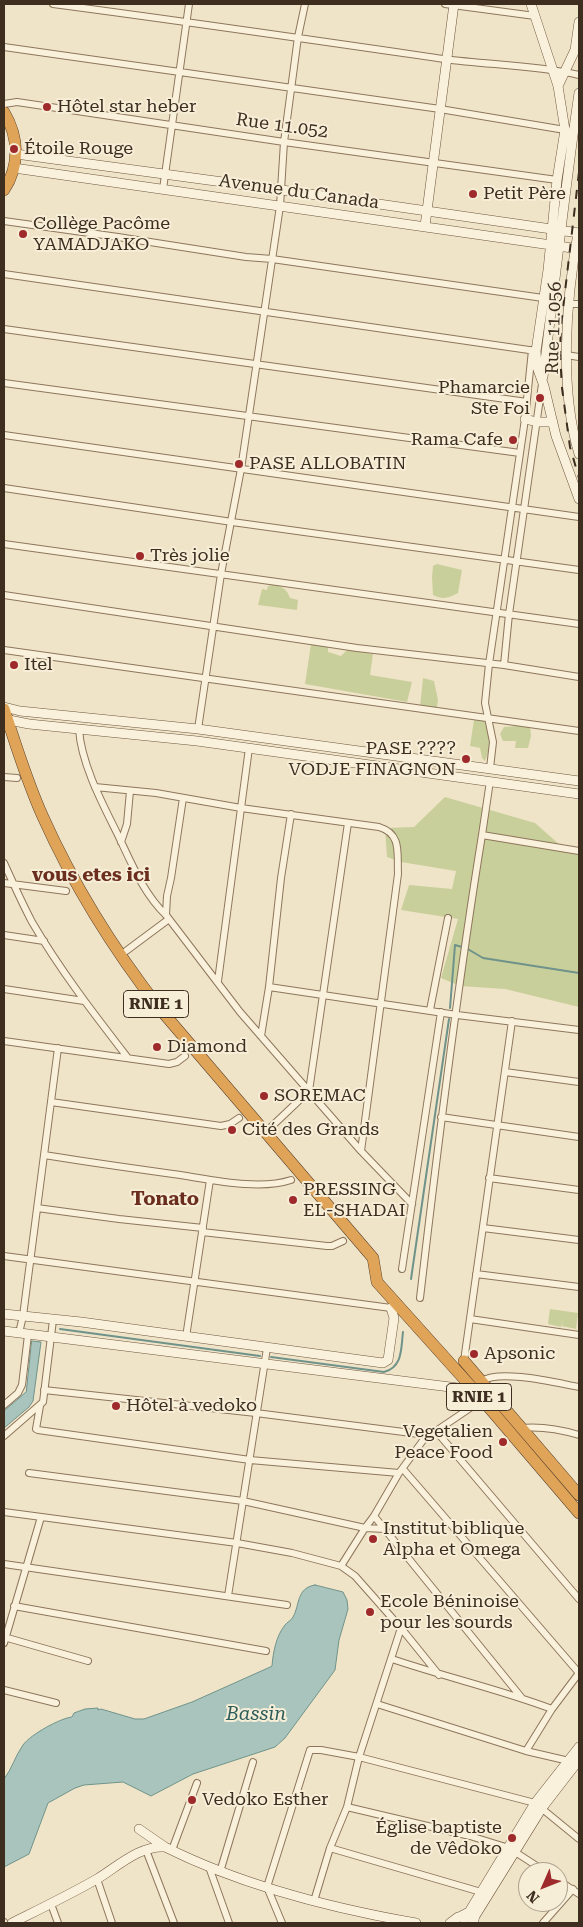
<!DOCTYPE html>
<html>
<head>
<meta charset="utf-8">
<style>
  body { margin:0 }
  #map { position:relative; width:583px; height:1927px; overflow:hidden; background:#f0e4c8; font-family:"Roboto Serif",serif }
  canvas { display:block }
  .frame { position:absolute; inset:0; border:5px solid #3d2e20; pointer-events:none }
  .north { position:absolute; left:518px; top:1862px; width:50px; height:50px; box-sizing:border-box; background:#f7eed8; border:1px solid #ada18e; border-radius:50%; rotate:226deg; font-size:14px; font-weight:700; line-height:20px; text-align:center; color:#3d2e20 }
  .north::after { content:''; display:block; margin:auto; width:18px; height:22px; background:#9e2a2b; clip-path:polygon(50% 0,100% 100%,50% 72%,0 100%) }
</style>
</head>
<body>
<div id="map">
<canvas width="583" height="1927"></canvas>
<div class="frame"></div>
<div class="north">N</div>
</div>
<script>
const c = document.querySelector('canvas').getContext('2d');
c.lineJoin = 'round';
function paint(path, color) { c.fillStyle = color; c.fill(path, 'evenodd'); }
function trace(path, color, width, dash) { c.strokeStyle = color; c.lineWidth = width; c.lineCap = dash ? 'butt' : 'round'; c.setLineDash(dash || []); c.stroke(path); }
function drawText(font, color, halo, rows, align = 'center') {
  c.font = font + ' "Roboto Serif",serif'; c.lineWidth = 4; c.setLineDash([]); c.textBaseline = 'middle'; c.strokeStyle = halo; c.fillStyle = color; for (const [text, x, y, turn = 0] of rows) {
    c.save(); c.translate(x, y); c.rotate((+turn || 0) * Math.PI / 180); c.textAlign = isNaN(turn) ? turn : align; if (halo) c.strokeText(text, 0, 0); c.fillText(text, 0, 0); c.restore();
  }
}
paint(new Path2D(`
  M437,564L462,570L458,593C449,598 443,600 433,595L432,577L433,566Z
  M273,585C282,586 287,589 290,598L298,600L297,610L258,605L262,589L267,590L268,586Z
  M311,644L328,646V652L341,656L347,650L373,654L370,675L412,682L407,702L305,684Z
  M423,678L434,681L438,700L437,707L424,710L420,707Z
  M481,717C483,718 486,719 488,721C495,729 489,752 485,761L482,758L480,748L470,746L474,720Z
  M530,725L531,736L528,748H515L516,741H503L500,734L504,727Z
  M445,797L535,823L568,852L579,854V1007L505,989L460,986L441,978L458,919L401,910L409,885L452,889L456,871L401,862L387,857L385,828L414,827Z
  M550,1309L578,1313L576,1329L562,1326L563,1320L561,1327L548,1324Z`), '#c9cf9b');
const water = new Path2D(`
  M32,1341L41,1342L33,1401L29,1407L4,1428V1411L26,1392Z
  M315,1585L343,1592L347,1600L348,1609L339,1640L335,1670L285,1738L275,1747L193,1774L151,1796L123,1782L84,1785L75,1788L48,1803L29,1854L4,1867V1779C12,1769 15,1756 23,1745C31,1734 61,1718 72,1717L74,1713L85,1709L98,1708V1710L101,1709L135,1719H144L192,1702L268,1668L272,1666C273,1653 276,1636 285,1625C287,1622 291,1621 293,1617C300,1605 296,1588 315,1585Z`);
paint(water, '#a9c4bc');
trace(water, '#6f938a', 1);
trace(new Path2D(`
  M466,948L483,958L579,973
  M450,1008L455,945L462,947
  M411,1279L449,1019
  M60,1329L260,1356
  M271,1357L384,1372C403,1367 401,1348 403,1332`), '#6f938a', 2);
const street = new Path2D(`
  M53,4C183,21 313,40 444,59C489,65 535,65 579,75
  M445,4L535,16
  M4,47L440,109L565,130
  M4,104L17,102L284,142L557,180
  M163,189L189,4
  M4,221L118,237L246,257L272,259L543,298
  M4,274L536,351
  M569,304H579
  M4,329L527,402
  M566,355L579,357
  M4,383L520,453
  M4,435L579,517
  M4,488L232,522L579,570
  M4,544L579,624
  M4,595L357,648L504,665L579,677
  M4,650L579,731
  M504,665L509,614L542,384
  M79,729C81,763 102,803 117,833C131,862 143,893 166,915L240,1012L361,1151L412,1204
  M198,729L221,574L241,469L280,206L284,142L298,37L305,4
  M490,768L493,742L485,703L489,664L525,419L532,350
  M4,777L17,778
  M490,781L482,835L579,851
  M95,787L156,793L241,808L379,827C402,834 397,853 398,874L361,1151
  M121,842L127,824L130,791
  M4,863C13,883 22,903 32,922C60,970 94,1014 128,1058
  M4,883L66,891
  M166,915L167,896L171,878L183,798
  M4,935L44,941
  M126,951L169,919
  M218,981L249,748
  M269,987L457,1015L579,1030
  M4,989L84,1001
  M430,1010L448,918
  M261,1036L269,987L281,878L291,814
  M4,1041L169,1064L177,1062L185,1056
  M505,1072L579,1082
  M51,1102L221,1126L230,1124L239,1118
  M441,1117L579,1137
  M270,1128L309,1091L348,823
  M44,1155C87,1162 130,1168 173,1174C209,1179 258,1191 291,1180
  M489,1178L579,1190
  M37,1208L119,1219L203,1228
  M483,1228L579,1240
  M202,1232L327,1246H332L343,1241
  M4,1256L391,1308
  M402,1269L441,1012
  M476,1274L579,1287
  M420,1298C438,1143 457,989 482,835
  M470,1319L579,1335
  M19,1333L23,1316L58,1048
  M186,1337L210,1180
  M464,1361L512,1021
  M482,1381C500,1369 557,1383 579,1387
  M44,1390L256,1413L427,1435L436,1431L482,1400
  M4,1405L18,1393L22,1385L28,1335
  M40,1406L36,1429L38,1430L250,1460L399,1473
  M521,1428C542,1426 559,1429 579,1435
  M436,1431L579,1599
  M4,1436L43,1402L53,1320
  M403,1469L579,1673
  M29,1473L243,1501L365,1528L385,1529
  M4,1512L237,1543L292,1553L341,1566L355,1576L401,1628L439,1675
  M374,1516L521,1697
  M4,1564L287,1605
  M341,1566L365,1528L374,1516L399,1473L427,1435
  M228,1596L267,1348
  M14,1606L266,1651
  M4,1637L88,1661
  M4,1643L41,1517
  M392,1659C445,1677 499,1689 552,1709
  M4,1690L56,1703
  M377,1704L526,1751L569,1761
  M526,1751L552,1709L579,1673
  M347,1807L470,1836L509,1848L546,1872
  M330,1848L481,1892
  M146,1850L174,1923
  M172,1850L197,1783
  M209,1867L229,1923
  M220,1872L253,1762
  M97,1879L112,1923
  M558,1880L579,1894
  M314,1901L330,1848L347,1807L359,1757L401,1628
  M51,1904L58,1923
  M4,1922V1923
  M282,1923L267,1887L310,1750H321L359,1757L535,1803L579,1839
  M543,1923L573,1889`);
const secondary = new Path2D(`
  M531,4L558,86L565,130L557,180L548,270L536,351L537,367L544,386L556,436L579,499
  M558,86L575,50L579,22
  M16,154L282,190L579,233
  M14,168L579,249
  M425,226L454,4
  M578,233C566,300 559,388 579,454
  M543,377C555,283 565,187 579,93
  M525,419L537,422H553
  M4,707L20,711L198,729L579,781
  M4,719L29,724L197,741L579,794
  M4,1314L81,1322L383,1363L388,1360L394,1318L391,1308L396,1303
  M4,1331L474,1390
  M139,1829L165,1847
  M461,1916L469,1912L535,1803L579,1747
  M12,1923C40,1909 69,1895 97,1879C117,1867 140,1845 165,1847C243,1886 330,1908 416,1923
  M450,1923L458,1917L466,1918
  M473,1923L475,1916L542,1808L579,1760`);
const highway = new Path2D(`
  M4,112C19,137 20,166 4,190
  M4,709C16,745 27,782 43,817C74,886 114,950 160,1009L373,1258L377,1282L474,1390L579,1513
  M464,1361L579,1495`);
trace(street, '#8d765c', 8);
trace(secondary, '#6f573f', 10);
trace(highway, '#5b4430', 12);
trace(street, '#faf1dc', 6);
trace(secondary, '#faf1dc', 9);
trace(highway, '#e0a458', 11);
trace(new Path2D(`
  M579,172L561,326L560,353L562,388L570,447L579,478`), '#3d2e20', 2, [9, 9]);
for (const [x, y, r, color] of [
  [47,107,5,"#9e2a2b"],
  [14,149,5,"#9e2a2b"],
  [473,194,5,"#9e2a2b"],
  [23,234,5,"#9e2a2b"],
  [540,398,5,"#9e2a2b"],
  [513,440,5,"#9e2a2b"],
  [239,464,5,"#9e2a2b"],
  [140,556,5,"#9e2a2b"],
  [14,665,5,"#9e2a2b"],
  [466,759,5,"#9e2a2b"],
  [157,1047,5,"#9e2a2b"],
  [264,1096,5,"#9e2a2b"],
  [232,1130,5,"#9e2a2b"],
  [293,1200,5,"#9e2a2b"],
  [474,1354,5,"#9e2a2b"],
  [116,1406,5,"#9e2a2b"],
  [503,1442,5,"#9e2a2b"],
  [373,1539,5,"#9e2a2b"],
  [370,1612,5,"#9e2a2b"],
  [192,1800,5,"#9e2a2b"],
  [512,1838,5,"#9e2a2b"]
]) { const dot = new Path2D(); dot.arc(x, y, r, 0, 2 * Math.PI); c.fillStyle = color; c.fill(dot); trace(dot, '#f7eed8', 2); }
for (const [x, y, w] of [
  [156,1004,65],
  [479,1397,65]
]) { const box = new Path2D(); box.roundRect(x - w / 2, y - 13.5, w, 27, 4); c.fillStyle = '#f7eed8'; c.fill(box); trace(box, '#3d2e20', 1); }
drawText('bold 16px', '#3d2e20', null, [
  ["RNIE 1",156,1004],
  ["RNIE 1",479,1397]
]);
drawText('18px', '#3d2e20', '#f7eed8', [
  ["Hôtel star heber",57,107],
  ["Étoile Rouge",24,149],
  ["Petit Père",483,194],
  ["Collège Pacôme",33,224],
  ["YAMADJAKO",33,245],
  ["Phamarcie",530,388,"right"],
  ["Ste Foi",530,409,"right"],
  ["Rama Cafe",503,440,"right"],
  ["PASE ALLOBATIN",249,464],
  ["Très jolie",150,556],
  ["Itel",24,665],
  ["PASE ????",456,749,"right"],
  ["VODJE FINAGNON",456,770,"right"],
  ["Diamond",167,1047],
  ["SOREMAC",274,1096],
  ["Cité des Grands",242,1130],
  ["PRESSING",303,1190],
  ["EL-SHADAI",303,1211],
  ["Apsonic",484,1354],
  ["Hôtel à vedoko",126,1406],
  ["Vegetalien",493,1432,"right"],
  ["Peace Food",493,1453,"right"],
  ["Institut biblique",383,1529],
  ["Alpha et Omega",383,1550],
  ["Ecole Béninoise",380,1602],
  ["pour les sourds",380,1623],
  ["Vedoko Esther",202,1800],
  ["Église baptiste",502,1828,"right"],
  ["de Vêdoko",502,1849,"right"]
], 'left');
drawText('18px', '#3d2e20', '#f7eed8', [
  ["Rue 11.052",282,126,8],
  ["Avenue du Canada",299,192,8],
  ["Rue 11.056",554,328,-88]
]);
drawText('bold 19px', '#6b2e1e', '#f7eed8', [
  ["vous etes ici",91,875],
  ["Tonato",165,1199]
]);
drawText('italic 19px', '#2f5d5a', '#f7eed8', [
  ["Bassin",256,1714]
]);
</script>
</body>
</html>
